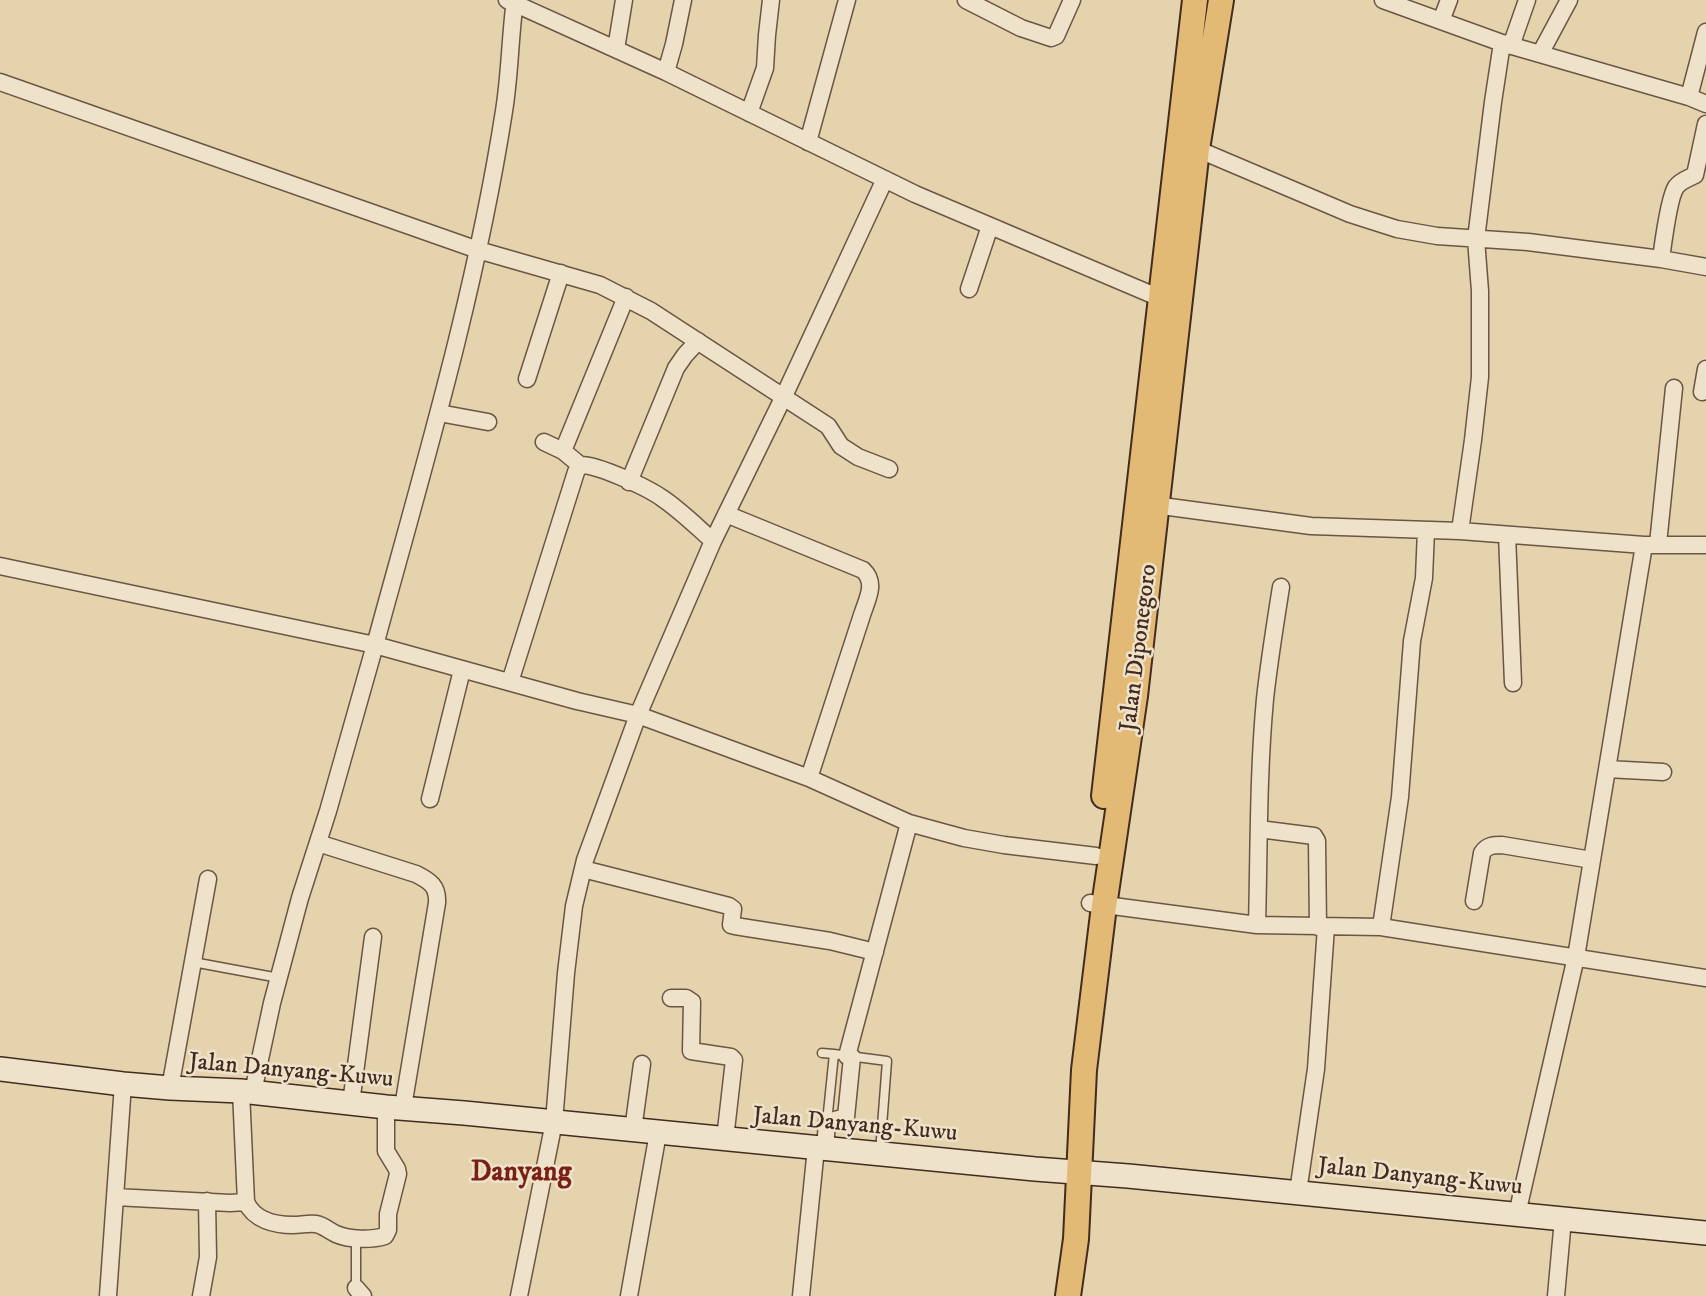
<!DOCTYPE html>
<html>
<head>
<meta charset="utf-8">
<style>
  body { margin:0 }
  canvas { display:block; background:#e5d3ad }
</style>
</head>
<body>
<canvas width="1706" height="1296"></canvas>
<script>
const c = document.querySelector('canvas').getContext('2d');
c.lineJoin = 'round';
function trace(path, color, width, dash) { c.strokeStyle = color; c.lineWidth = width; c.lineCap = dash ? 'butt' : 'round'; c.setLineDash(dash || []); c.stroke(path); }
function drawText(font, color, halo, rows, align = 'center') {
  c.font = font + ' "IM FELL DW Pica",serif'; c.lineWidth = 5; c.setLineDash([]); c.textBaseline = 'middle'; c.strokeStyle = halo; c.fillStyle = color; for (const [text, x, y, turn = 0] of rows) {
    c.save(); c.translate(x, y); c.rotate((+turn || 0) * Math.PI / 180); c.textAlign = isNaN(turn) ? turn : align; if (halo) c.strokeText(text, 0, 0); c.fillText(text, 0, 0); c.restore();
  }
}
const lane = new Path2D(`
  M193,962L279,978
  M822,1053L834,1054
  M827,1122L834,1054L887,1061L880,1152
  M356,1238V1288`);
const street = new Path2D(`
  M507,0L666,72L915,194L1167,301
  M966,0L1021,28L1051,38L1056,36L1072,0
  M1383,0L1502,43L1689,97L1706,104
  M1441,21L1449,0
  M1511,46L1527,0
  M616,49L624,0
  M1540,54L1569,0
  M666,72L674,44L683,0
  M0,82L478,250L600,285L651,311L828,426L841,446L858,457L889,469
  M1689,97L1706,32
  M749,113L765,68L767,35L771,0
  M808,142L847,0
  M1197,149L1350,214L1397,229L1437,236L1528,242L1661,259L1706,267
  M1661,259C1663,244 1669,197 1676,187C1680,181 1689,178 1695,175L1706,124
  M969,289L990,226
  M527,379L561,273
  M1702,392L1706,369
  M439,413L488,422
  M544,442L563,451
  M580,465L563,451L626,297
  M629,482L676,368L685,355L698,341
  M1147,504L1311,526L1460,531L1644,545H1706
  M726,514L863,570C877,583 867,599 862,615L809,778
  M1460,531L1473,440L1480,377V291L1476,239L1493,102L1502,43
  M1507,535L1513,683
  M1658,544L1674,388
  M0,566L375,645C423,469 476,292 504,111C510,74 510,37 515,0
  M510,682L576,472L580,465C597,464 648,488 662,498C680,510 697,527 713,541
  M1607,769L1663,772
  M430,799L462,670
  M1259,829L1314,836L1317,841L1318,927
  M318,843L416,874C430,881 438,886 437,903L403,1107
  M583,869L729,906L733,909L731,925L735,926L830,941L875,952
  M1474,901L1482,853C1487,845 1494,845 1502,845L1592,860
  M1090,903L1257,925L1381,927L1706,978
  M1257,925C1259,850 1258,774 1265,699C1269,662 1275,625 1281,587
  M1381,927L1400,797L1412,641L1424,578L1426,530
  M671,998H686L692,1002L691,1051L731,1057L734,1060L725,1139
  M847,1056L909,823
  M170,1088L208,879
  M241,1091L246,1202C254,1220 275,1225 293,1225C301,1225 308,1223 316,1224C323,1225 329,1231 336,1234C349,1240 372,1240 385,1236L388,1230V1214L398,1174L397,1169L386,1151V1107
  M253,1092L272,1003L300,898L328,811L375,645L577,701L638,715L809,778L909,823L964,838L1004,845L1096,856
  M351,1103L373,937
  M633,1130L642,1064
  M825,1149L827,1122L846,1117L852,1057
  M1298,1192L1316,1069L1326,927
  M115,1197L230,1203L246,1202
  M1517,1214L1576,957L1644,545
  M356,1288L363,1296
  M108,1296L123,1084
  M201,1296L208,1257L207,1201
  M519,1296L554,1122L566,973L574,906L585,860L638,715L713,541L784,396L885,179
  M629,1296L658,1133
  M801,1296L816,1148
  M1556,1296L1563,1219`);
const secondary = new Path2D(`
  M0,1069L123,1084L170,1088L241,1091L386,1107L464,1113L1035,1169L1128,1176L1706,1233`);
const primary = new Path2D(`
  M1104,796L1195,0
  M1068,1296L1076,1239L1084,1070L1104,906L1135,696L1197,149L1221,0`);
trace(lane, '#6c5543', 11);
trace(street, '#6c5543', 19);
trace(secondary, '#432b20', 26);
trace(primary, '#432b20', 28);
trace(lane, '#eee2ca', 8);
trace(street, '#eee2ca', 16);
trace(secondary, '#eee2ca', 23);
trace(primary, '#e2ba76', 24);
drawText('24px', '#432b20', '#eee2ca', [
  ["Jalan Diponegoro",1140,648,-83],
  ["Jalan Danyang-Kuwu",291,1072,5],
  ["Jalan Danyang-Kuwu",855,1126,5],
  ["Jalan Danyang-Kuwu",1420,1178,6]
]);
drawText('bold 28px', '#7a1f14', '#eee2ca', [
  ["Danyang",521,1174]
]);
</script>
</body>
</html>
